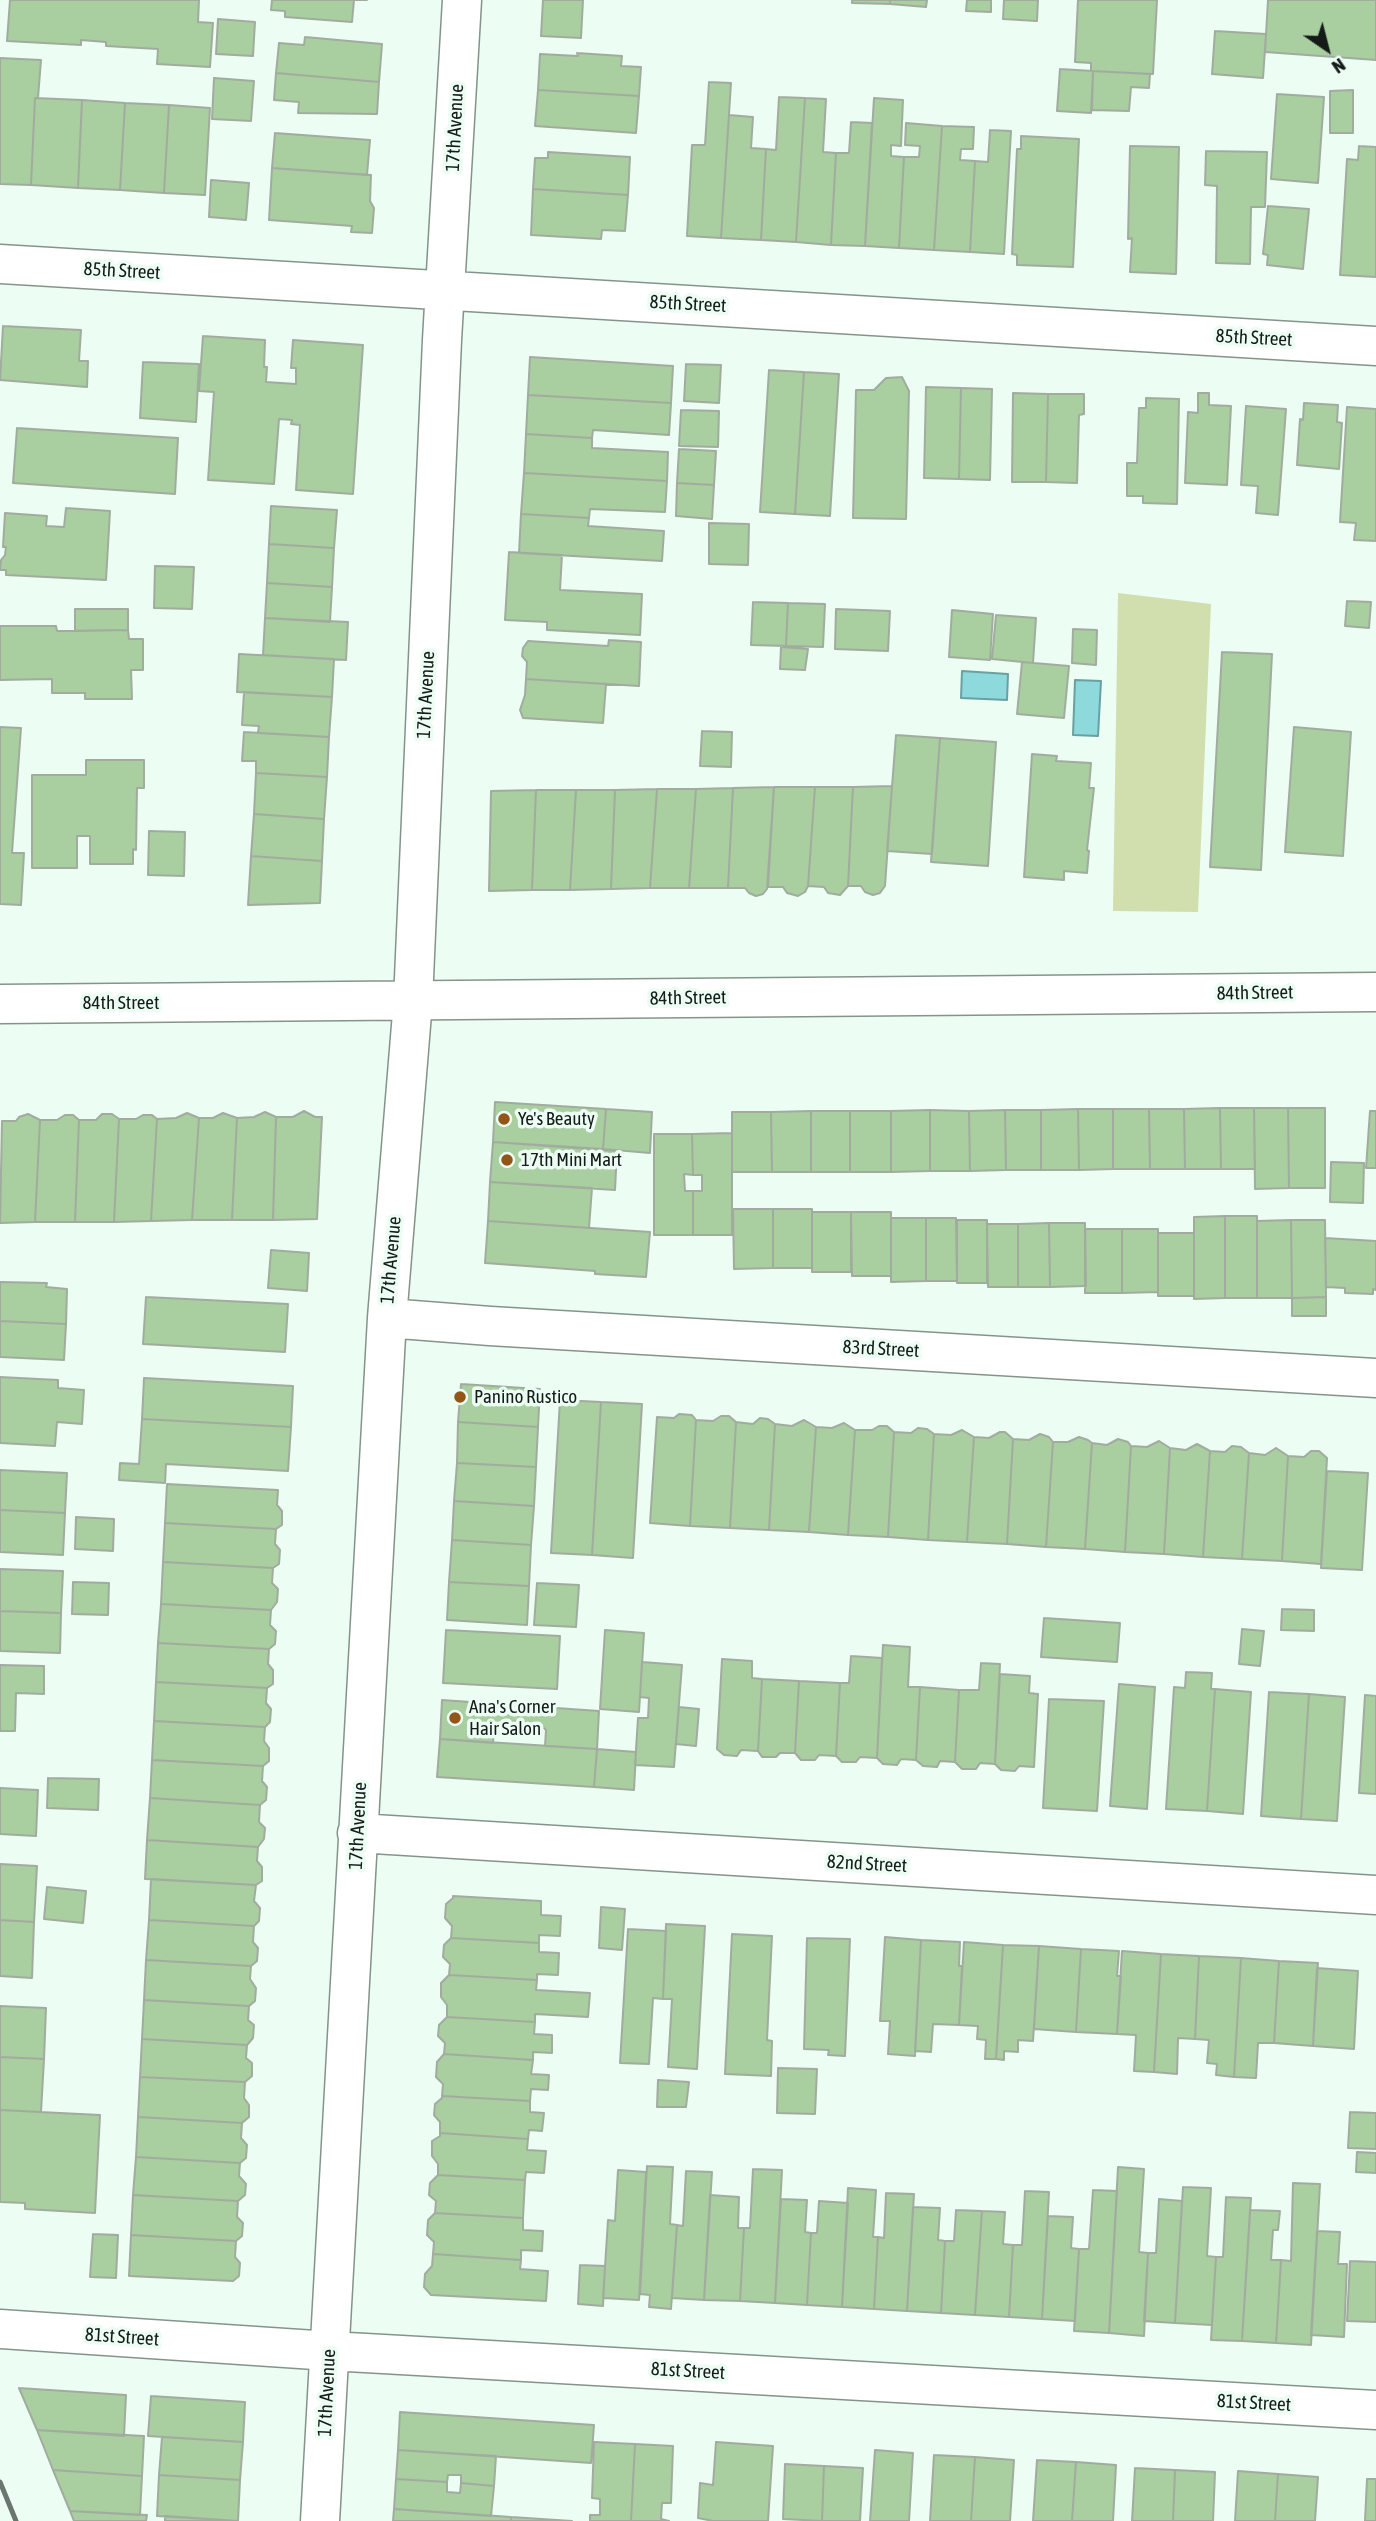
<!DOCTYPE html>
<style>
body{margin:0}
#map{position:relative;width:1376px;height:2521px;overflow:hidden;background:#ecfdf3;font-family:"Asap Condensed",sans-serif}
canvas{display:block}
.north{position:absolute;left:1292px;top:14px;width:70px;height:70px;-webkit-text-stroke:5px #ecfdf3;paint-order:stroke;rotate:145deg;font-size:19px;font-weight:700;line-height:28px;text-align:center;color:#151b17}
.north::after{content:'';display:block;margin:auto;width:24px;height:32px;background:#151b17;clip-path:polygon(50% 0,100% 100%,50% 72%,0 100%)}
</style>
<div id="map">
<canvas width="1376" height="2521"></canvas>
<div class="north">N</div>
</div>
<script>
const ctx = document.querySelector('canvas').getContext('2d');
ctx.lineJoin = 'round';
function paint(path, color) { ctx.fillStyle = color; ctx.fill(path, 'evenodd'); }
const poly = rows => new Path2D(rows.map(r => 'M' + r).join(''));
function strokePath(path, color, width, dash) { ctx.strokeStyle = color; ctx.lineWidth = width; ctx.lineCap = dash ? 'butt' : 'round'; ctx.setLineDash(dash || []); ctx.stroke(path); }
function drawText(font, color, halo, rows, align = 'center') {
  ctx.font = font + ' "Asap Condensed",sans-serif'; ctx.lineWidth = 7; ctx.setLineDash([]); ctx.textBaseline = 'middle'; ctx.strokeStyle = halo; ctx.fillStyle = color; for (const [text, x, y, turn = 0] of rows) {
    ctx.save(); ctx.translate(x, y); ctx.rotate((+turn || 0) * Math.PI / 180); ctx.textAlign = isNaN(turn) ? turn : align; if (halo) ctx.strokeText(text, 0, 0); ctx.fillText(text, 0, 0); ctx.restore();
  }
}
paint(poly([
 [1118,593,1211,604,1198,912,1113,911]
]), '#d1dead');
const water = poly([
 [962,671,1008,674,1007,700,961,698,962,671],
 [1075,680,1101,681,1098,736,1073,735,1075,680]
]);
paint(water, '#8dd9dc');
strokePath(water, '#69a0a1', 2);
const building = poly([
 [10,0,199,0,198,22,213,23,210,67,157,64,158,49,106,46,106,42,81,40,81,45,7,41,10,0],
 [272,0,367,0,354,0,352,22,285,17,285,11,271,10,272,0],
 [543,0,583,0,581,38,541,36,543,0],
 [852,0,890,0,890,4,852,3,852,0],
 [890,0,927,0,926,7,890,4,890,0],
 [967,0,991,0,991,12,966,11,967,0],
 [1004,0,1038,0,1037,21,1003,19,1004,0],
 [1078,0,1157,0,1153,74,1091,71,1091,63,1075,62,1078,0],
 [1268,0,1376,0,1376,60,1265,52,1268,0],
 [218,19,255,22,253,56,216,54,218,19],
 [1215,31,1266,34,1263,78,1212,74,1215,31],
 [305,37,382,44,379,82,276,73,279,43,304,45,305,37],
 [577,53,622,56,621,66,641,67,639,96,538,90,540,54,578,56,577,53],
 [0,58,41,60,38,98,35,98,31,185,0,184,0,58],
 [1060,69,1093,71,1091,113,1057,111,1060,69],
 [1093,71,1150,74,1149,88,1131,87,1129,111,1092,110,1093,71],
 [276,73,379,82,377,114,298,113,299,102,274,100,276,73],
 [214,78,254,81,251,121,212,119,214,78],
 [709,82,731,83,721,238,687,236,692,145,705,145,709,82],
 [538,90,639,96,636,133,535,126,538,90],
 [1353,90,1353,133,1330,133,1330,91,1353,90],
 [1277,94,1324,97,1318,183,1271,179,1277,94],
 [779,97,805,98,796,242,761,240,766,149,776,150,779,97],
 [35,98,82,100,78,188,31,185,35,98],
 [805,98,826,99,823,152,836,153,831,245,796,242,805,98],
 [874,98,903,100,901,146,891,145,891,156,904,157,899,248,865,246,874,98],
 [82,100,125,103,120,190,78,188,82,100],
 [125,103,169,105,164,193,120,190,125,103],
 [169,105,210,108,205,195,164,193,169,105],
 [729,115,753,117,751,148,766,149,761,240,721,238,729,115],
 [851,122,872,123,865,246,831,245,836,153,849,153,851,122],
 [906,123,942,126,934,250,899,248,904,157,919,157,920,146,905,145,906,123],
 [942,126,974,127,973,149,961,149,960,160,975,161,970,252,934,250,942,126],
 [990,130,1011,131,1004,254,970,252,975,161,988,162,990,130],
 [275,133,370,140,367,175,272,168,275,133],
 [1021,136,1079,139,1073,267,1017,265,1017,255,1012,254,1017,149,1021,149,1021,136],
 [1130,146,1179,147,1176,274,1130,272,1132,238,1128,239,1130,146],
 [1359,146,1376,147,1376,277,1340,275,1347,159,1358,160,1359,146],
 [1206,151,1267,152,1265,207,1251,207,1250,264,1216,263,1217,186,1205,185,1206,151],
 [548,152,630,157,628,195,533,189,535,158,548,158,548,152],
 [272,168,371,175,370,201,374,208,372,233,351,232,352,226,269,220,272,168],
 [211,180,249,183,246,220,209,217,211,180],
 [533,189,628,195,625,231,602,230,601,239,531,235,533,189],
 [1268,206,1309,209,1303,269,1267,265,1268,255,1263,254,1268,206],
 [3,326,81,330,79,361,88,361,87,387,0,380,3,326],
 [203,336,265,340,264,367,267,367,266,382,296,384,296,368,291,368,293,340,363,345,353,494,296,490,300,425,291,424,292,420,279,419,274,484,208,480,214,392,199,391,203,336],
 [530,357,673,366,671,403,528,395,530,357],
 [143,362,199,364,196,422,140,418,143,362],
 [686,364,721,365,719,403,684,401,686,364],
 [769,370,804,372,795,514,760,512,769,370],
 [804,372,839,374,830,516,795,514,804,372],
 [902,377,909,391,906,519,853,518,856,390,874,390,886,378,902,377],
 [926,387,961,388,959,479,924,478,926,387],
 [961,388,992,389,990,480,959,479,961,388],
 [1013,393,1048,394,1046,482,1012,482,1013,393],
 [1198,393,1209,393,1209,405,1231,406,1227,485,1185,483,1188,412,1198,413,1198,393],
 [1048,394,1084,394,1084,414,1079,415,1077,483,1046,482,1048,394],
 [528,395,671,403,669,435,593,430,592,438,526,434,528,395],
 [1146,398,1179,399,1177,504,1143,503,1143,496,1127,496,1127,463,1137,463,1139,408,1146,408,1146,398],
 [1304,403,1338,405,1337,422,1342,423,1339,469,1297,465,1300,419,1303,420,1304,403],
 [1246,406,1286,409,1278,515,1256,513,1258,486,1241,485,1246,406],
 [1347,407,1376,409,1376,541,1354,540,1356,523,1340,522,1347,407],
 [681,410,719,411,718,447,679,446,681,410],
 [17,428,178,438,175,494,13,483,17,428],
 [526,434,592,438,592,448,668,452,667,481,524,473,526,434],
 [679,449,716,451,714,485,677,483,679,449],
 [524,473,667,481,665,512,590,509,589,518,521,514,524,473],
 [677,483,714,485,712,519,676,516,677,483],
 [271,506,337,510,334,548,269,544,271,506],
 [66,508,110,511,106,580,6,575,6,570,0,570,1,560,5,555,6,547,3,547,5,513,47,516,46,526,64,527,66,508],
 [521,514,589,518,588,526,664,531,662,561,519,553,521,514],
 [709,523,749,524,748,565,709,564,709,523],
 [269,544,334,548,332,587,267,583,269,544],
 [509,552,562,555,560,590,642,594,640,635,547,630,547,622,505,620,509,552],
 [155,566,194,567,192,609,154,608,155,566],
 [267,583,332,587,330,622,265,618,267,583],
 [1347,601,1371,602,1369,628,1345,626,1347,601],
 [753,602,788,603,786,646,751,645,753,602],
 [788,603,825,604,823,647,786,646,788,603],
 [75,609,128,609,128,630,75,631,75,609],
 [836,609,890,611,888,651,835,649,836,609],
 [952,610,993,614,990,660,949,657,952,610],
 [996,615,1036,618,1033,663,992,659,996,615],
 [265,618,348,622,346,660,263,655,265,618],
 [0,626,56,626,57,631,128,630,129,639,143,639,143,670,131,670,132,699,85,699,85,693,52,693,52,679,0,680,0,626],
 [1073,629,1097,630,1096,665,1072,663,1073,629],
 [609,640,641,642,639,686,526,679,527,662,522,656,523,648,528,641,608,646,609,640],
 [781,647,808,649,805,670,780,669,781,647],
 [1222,652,1272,654,1261,870,1210,867,1222,652],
 [239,654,334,659,332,697,237,692,239,654],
 [1022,662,1069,666,1064,718,1017,714,1022,662],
 [526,679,606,684,603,723,523,718,520,710,525,695,526,679],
 [244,692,332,697,329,737,258,733,259,726,242,725,244,692],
 [0,727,21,728,12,853,24,853,21,905,0,904,0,727],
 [1294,727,1351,732,1343,856,1285,852,1294,727],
 [702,731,732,732,731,767,700,766,702,731],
 [244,732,329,737,327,777,256,773,256,761,242,761,244,732],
 [896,735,940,738,932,854,887,851,896,735],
 [940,738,996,742,988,866,931,862,940,738],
 [1032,754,1057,756,1056,761,1091,763,1089,788,1094,788,1087,850,1089,851,1087,873,1064,871,1064,880,1024,877,1032,754],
 [86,760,144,760,144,788,137,788,136,850,133,849,133,864,90,864,90,836,77,836,77,868,32,868,32,775,86,775,86,760],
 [256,773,327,777,324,819,254,814,256,773],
 [892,786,885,886,880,893,873,895,865,892,861,886,848,886,853,787,892,786],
 [774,787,815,787,808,886,805,892,798,896,787,893,783,887,768,887,774,787],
 [774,787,767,889,763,894,756,896,749,893,745,888,728,888,733,788,774,787],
 [815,787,853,787,848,886,840,895,828,893,824,887,808,886,815,787],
 [733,788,728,888,689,888,696,789,733,788],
 [657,789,696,789,689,888,650,888,657,789],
 [657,789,650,888,611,889,615,790,657,789],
 [536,790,576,790,570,890,532,890,536,790],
 [536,790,532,890,489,891,491,791,536,790],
 [576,790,615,790,611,889,570,890,576,790],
 [254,814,324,819,322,861,251,856,254,814],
 [149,831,185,832,184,876,148,875,149,831],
 [251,856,322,861,320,903,248,905,251,856],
 [495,1102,606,1109,603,1149,493,1142,495,1102],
 [1220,1108,1254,1108,1255,1169,1221,1169,1220,1108],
 [1220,1108,1221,1169,1185,1169,1184,1109,1220,1108],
 [1254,1108,1288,1108,1289,1188,1255,1189,1254,1108],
 [1288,1108,1325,1108,1325,1188,1289,1188,1288,1108],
 [606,1109,652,1112,650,1153,603,1149,606,1109],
 [1078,1109,1113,1109,1113,1169,1079,1170,1078,1109],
 [1078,1109,1079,1170,1041,1170,1041,1110,1078,1109],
 [1113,1109,1149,1109,1150,1169,1113,1169,1113,1109],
 [1149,1109,1184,1109,1185,1169,1150,1169,1149,1109],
 [930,1110,969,1111,970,1171,930,1171,930,1110],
 [930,1110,930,1171,891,1172,891,1111,930,1110],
 [1005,1110,1041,1110,1041,1170,1006,1170,1005,1110],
 [1005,1110,1006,1170,970,1171,969,1111,1005,1110],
 [304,1111,315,1117,322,1117,317,1219,273,1220,276,1117,293,1117,304,1111],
 [811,1111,850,1111,850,1172,811,1172,811,1111],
 [811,1111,811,1172,772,1172,771,1112,811,1111],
 [850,1111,891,1111,891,1172,850,1172,850,1111],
 [1370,1111,1376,1111,1376,1168,1366,1168,1370,1111],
 [265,1112,276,1117,273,1220,232,1220,237,1118,254,1117,265,1112],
 [732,1112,771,1112,772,1172,732,1172,732,1112],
 [187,1113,199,1118,192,1220,151,1221,157,1119,176,1118,187,1113],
 [223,1113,237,1118,232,1220,192,1220,199,1118,213,1118,223,1113],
 [28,1114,40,1120,35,1222,0,1223,2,1121,16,1121,19,1117,28,1114],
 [102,1114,112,1114,119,1119,114,1222,75,1222,79,1120,96,1120,102,1114],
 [65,1115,73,1115,79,1120,75,1222,35,1222,40,1120,57,1120,65,1115],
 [143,1115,152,1115,157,1119,151,1221,114,1222,119,1119,136,1119,143,1115],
 [732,1133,732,1235,693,1235,693,1191,702,1191,702,1175,693,1175,692,1134,732,1133],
 [654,1134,692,1134,693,1175,684,1174,685,1191,693,1191,693,1235,654,1235,654,1134],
 [493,1142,617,1151,615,1190,490,1182,493,1142],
 [1331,1162,1364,1163,1363,1203,1330,1202,1331,1162],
 [490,1182,592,1188,589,1228,488,1221,490,1182],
 [733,1209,773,1209,773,1268,734,1269,733,1209],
 [773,1209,812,1209,812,1268,773,1268,773,1209],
 [812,1212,851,1212,851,1272,812,1272,812,1212],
 [851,1212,891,1212,891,1276,852,1276,851,1212],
 [1225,1216,1257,1216,1257,1298,1225,1298,1225,1216],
 [1225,1216,1225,1298,1194,1299,1194,1217,1225,1216],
 [891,1218,926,1218,926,1281,891,1282,891,1218],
 [926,1218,956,1218,957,1281,926,1281,926,1218],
 [957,1220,987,1220,987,1283,957,1283,957,1220],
 [1291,1220,1325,1220,1326,1297,1292,1298,1291,1220],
 [1291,1220,1292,1298,1257,1298,1257,1221,1291,1220],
 [488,1221,650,1232,646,1277,595,1274,595,1271,485,1263,488,1221],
 [1049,1223,1085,1223,1086,1286,1050,1287,1049,1223],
 [1049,1223,1050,1287,1018,1287,1018,1224,1049,1223],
 [987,1224,1018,1224,1018,1287,988,1287,987,1224],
 [1085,1229,1122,1229,1122,1293,1085,1293,1085,1229],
 [1122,1229,1158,1229,1158,1292,1122,1293,1122,1229],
 [1158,1233,1194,1233,1194,1296,1158,1296,1158,1233],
 [1325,1238,1376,1241,1376,1290,1373,1289,1373,1294,1345,1293,1345,1288,1326,1287,1325,1238],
 [271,1250,309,1253,307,1291,268,1288,271,1250],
 [0,1282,47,1283,46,1287,67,1289,66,1324,0,1321,0,1282],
 [146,1297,288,1304,285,1352,143,1344,146,1297],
 [1326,1297,1326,1316,1292,1316,1292,1298,1326,1297],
 [0,1321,66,1324,64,1360,0,1357,0,1321],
 [0,1377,58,1380,58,1388,84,1390,82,1424,57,1422,55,1446,0,1443,0,1377],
 [144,1378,293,1386,291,1427,142,1419,144,1378],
 [461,1384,540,1389,538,1427,458,1422,461,1384],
 [560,1400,601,1402,592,1555,551,1553,560,1400],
 [601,1402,642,1404,633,1558,592,1555,601,1402],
 [679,1414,692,1415,696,1420,690,1526,650,1523,657,1417,674,1418,679,1414],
 [721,1416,729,1416,736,1422,730,1528,690,1526,696,1420,713,1421,721,1416],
 [760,1418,768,1419,775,1424,769,1530,730,1528,736,1422,753,1424,760,1418],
 [142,1419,291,1427,288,1471,166,1464,165,1483,119,1480,120,1463,139,1464,142,1419],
 [804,1420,816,1427,809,1532,769,1530,775,1424,792,1426,804,1420],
 [458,1422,538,1427,536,1467,457,1463,458,1422],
 [844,1423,855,1430,848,1535,809,1532,816,1427,832,1428,844,1423],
 [879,1426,887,1426,894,1432,888,1537,848,1535,855,1430,872,1430,879,1426],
 [918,1428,927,1429,934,1434,928,1540,888,1537,894,1432,911,1433,918,1428],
 [962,1430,974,1437,967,1542,928,1540,934,1434,951,1435,962,1430],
 [1000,1432,1005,1432,1013,1439,1007,1544,967,1542,974,1437,989,1438,1000,1432],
 [1040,1434,1049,1437,1053,1442,1046,1547,1007,1544,1013,1439,1029,1440,1040,1434],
 [1079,1437,1088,1440,1092,1443,1085,1549,1046,1547,1053,1442,1068,1442,1079,1437],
 [1118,1439,1128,1442,1131,1446,1125,1552,1085,1549,1092,1443,1107,1445,1118,1439],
 [1159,1441,1170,1448,1164,1554,1125,1552,1131,1446,1147,1447,1159,1441],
 [1197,1444,1210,1451,1203,1557,1164,1554,1170,1448,1186,1450,1197,1444],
 [1232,1446,1241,1447,1249,1453,1242,1559,1203,1557,1210,1451,1225,1452,1232,1446],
 [1276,1448,1288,1456,1282,1561,1242,1559,1249,1453,1265,1455,1276,1448],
 [1311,1451,1319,1451,1327,1458,1321,1564,1282,1561,1288,1456,1304,1457,1311,1451],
 [457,1463,536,1467,534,1506,454,1501,457,1463],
 [0,1470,67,1473,65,1513,0,1510,0,1470],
 [1327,1471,1368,1473,1362,1570,1321,1568,1327,1471],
 [167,1484,278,1490,277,1505,282,1511,282,1525,276,1529,165,1523,167,1484],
 [454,1501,534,1506,531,1545,452,1540,454,1501],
 [0,1510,65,1513,63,1555,0,1552,0,1510],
 [76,1517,114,1519,113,1551,75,1549,76,1517],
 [165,1523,276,1529,275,1544,280,1550,279,1564,273,1568,163,1562,165,1523],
 [452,1540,531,1545,529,1586,449,1582,452,1540],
 [163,1562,273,1568,272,1583,278,1589,277,1602,271,1610,161,1604,163,1562],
 [0,1569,63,1571,61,1613,0,1611,0,1569],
 [73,1582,109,1583,108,1615,72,1614,73,1582],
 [449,1582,529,1586,527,1625,447,1620,449,1582],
 [537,1583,579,1585,576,1627,534,1625,537,1583],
 [161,1604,271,1610,270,1625,276,1631,275,1644,269,1649,158,1643,161,1604],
 [1282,1609,1314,1610,1314,1631,1281,1630,1282,1609],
 [0,1611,61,1613,60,1653,0,1651,0,1611],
 [1044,1618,1120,1623,1117,1662,1041,1657,1044,1618],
 [1242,1629,1264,1631,1260,1666,1239,1664,1242,1629],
 [446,1630,560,1636,557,1689,443,1683,446,1630],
 [605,1630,644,1633,639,1712,600,1709,605,1630],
 [158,1643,269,1649,268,1664,273,1670,273,1684,267,1688,156,1682,158,1643],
 [883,1645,910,1647,908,1687,920,1687,916,1760,901,1759,897,1765,883,1764,877,1758,883,1645],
 [851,1656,882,1658,877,1758,860,1757,856,1762,842,1762,836,1756,840,1683,849,1683,851,1656],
 [722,1659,752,1661,752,1678,762,1679,758,1751,741,1750,737,1756,724,1755,717,1749,722,1659],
 [642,1662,682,1665,674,1767,635,1765,638,1718,648,1718,649,1698,640,1697,642,1662],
 [981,1663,1000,1664,995,1764,980,1763,976,1769,962,1769,955,1762,959,1690,979,1690,981,1663],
 [0,1665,44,1666,44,1694,16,1693,15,1731,0,1731,0,1665],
 [1186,1672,1212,1673,1211,1689,1215,1689,1207,1811,1166,1809,1174,1687,1185,1688,1186,1672],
 [1000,1674,1030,1676,1029,1693,1038,1694,1034,1767,1019,1766,1015,1771,1001,1770,995,1764,1000,1674],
 [762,1679,799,1681,795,1753,780,1753,776,1757,762,1757,758,1751,762,1679],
 [799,1681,840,1683,836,1756,819,1755,815,1760,801,1760,795,1753,799,1681],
 [156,1682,267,1688,266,1703,271,1709,270,1722,265,1727,154,1721,156,1682],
 [1119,1684,1155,1687,1147,1809,1110,1806,1119,1684],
 [920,1687,959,1690,955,1762,940,1761,937,1767,923,1766,916,1760,920,1687],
 [1215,1689,1251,1692,1243,1814,1207,1811,1215,1689],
 [1269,1692,1309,1694,1301,1819,1261,1816,1269,1692],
 [1309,1694,1345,1697,1337,1821,1301,1819,1309,1694],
 [1365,1695,1376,1696,1376,1794,1359,1793,1365,1695],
 [1049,1699,1104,1701,1097,1811,1043,1808,1049,1699],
 [442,1700,599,1711,597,1749,545,1746,546,1730,538,1723,503,1721,494,1729,493,1743,440,1739,442,1700],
 [679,1707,699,1709,696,1746,676,1744,679,1707],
 [154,1721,265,1727,264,1741,269,1748,269,1761,263,1766,152,1760,154,1721],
 [440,1739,597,1749,594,1787,437,1777,440,1739],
 [597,1749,636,1752,634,1790,594,1787,597,1749],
 [152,1760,263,1766,262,1781,267,1787,266,1800,260,1805,150,1798,152,1760],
 [48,1778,99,1779,98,1810,47,1808,48,1778],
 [0,1788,38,1790,36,1836,0,1834,0,1788],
 [150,1798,260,1805,259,1822,265,1828,264,1839,258,1847,147,1840,150,1798],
 [147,1840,258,1847,257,1861,262,1867,262,1881,256,1885,145,1879,147,1840],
 [0,1864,37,1866,34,1922,0,1920,0,1864],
 [151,1879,256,1885,254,1901,260,1908,259,1921,254,1926,149,1920,151,1879],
 [47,1887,86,1891,83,1923,44,1919,47,1887],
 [453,1896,541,1901,541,1915,561,1916,560,1936,539,1935,539,1943,451,1938,452,1926,445,1918,446,1904,453,1898,453,1896],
 [601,1907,625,1909,622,1950,599,1948,601,1907],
 [0,1920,34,1922,32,1978,0,1976,0,1920],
 [149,1920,254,1926,253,1942,258,1948,257,1961,251,1966,146,1960,149,1920],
 [666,1924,705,1926,697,2069,668,2067,672,1999,663,1999,666,1924],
 [628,1929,666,1931,663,1999,653,1998,649,2064,620,2063,628,1929],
 [732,1934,772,1936,767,2040,772,2041,771,2076,725,2074,732,1934],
 [885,1937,921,1940,915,2056,888,2054,890,2021,880,2021,885,1937],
 [451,1938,539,1943,539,1952,559,1953,558,1975,537,1974,537,1980,449,1975,450,1964,443,1957,444,1945,451,1938],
 [807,1938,850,1939,845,2056,828,2055,829,2050,804,2049,807,1938],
 [921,1940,960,1942,959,1966,962,1966,959,2025,933,2024,931,2052,915,2051,921,1940],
 [964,1942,1003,1945,996,2059,985,2059,986,2040,977,2039,978,2026,959,2025,964,1942],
 [1003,1945,1039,1946,1033,2041,1018,2040,1018,2052,1004,2051,1004,2060,996,2059,1003,1945],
 [1039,1946,1081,1949,1076,2032,1034,2029,1039,1946],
 [1081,1949,1119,1951,1117,1976,1121,1976,1117,2034,1076,2032,1081,1949],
 [1122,1951,1161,1954,1154,2072,1134,2071,1136,2035,1117,2034,1122,1951],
 [1161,1954,1199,1956,1195,2039,1178,2038,1177,2074,1154,2072,1161,1954],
 [1199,1956,1241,1958,1234,2077,1216,2075,1217,2064,1207,2063,1209,2040,1195,2039,1199,1956],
 [1241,1958,1279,1961,1274,2043,1258,2043,1256,2078,1234,2077,1241,1958],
 [146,1960,251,1966,250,1979,256,1988,255,2001,249,2006,144,2000,146,1960],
 [1279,1961,1318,1963,1313,2046,1274,2043,1279,1961],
 [1317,1968,1358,1971,1354,2049,1313,2046,1317,1968],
 [449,1975,537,1980,536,1990,590,1993,588,2017,535,2014,535,2022,447,2017,447,2005,441,1997,441,1983,449,1975],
 [144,2000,249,2006,248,2020,254,2025,253,2038,247,2045,142,2039,144,2000],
 [0,2006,46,2008,44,2059,0,2057,0,2006],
 [447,2017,535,2022,534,2034,552,2035,552,2053,533,2052,533,2060,444,2054,445,2043,438,2036,439,2025,447,2017],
 [142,2039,247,2045,246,2058,252,2063,252,2076,245,2082,140,2077,142,2039],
 [444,2054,533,2060,531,2074,549,2075,548,2090,531,2089,530,2101,442,2096,443,2084,436,2077,437,2062,444,2054],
 [0,2057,44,2059,41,2112,0,2110,0,2057],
 [778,2068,817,2069,815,2114,777,2113,778,2068],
 [140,2077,245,2082,244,2098,249,2105,249,2117,242,2123,138,2117,140,2077],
 [658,2080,689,2082,686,2107,657,2107,658,2080],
 [442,2096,530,2101,530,2112,544,2113,542,2131,529,2130,528,2139,440,2133,440,2122,434,2115,435,2104,442,2098,442,2096],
 [0,2110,100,2115,95,2213,25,2209,25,2203,0,2202,0,2110],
 [1350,2112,1376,2113,1376,2149,1348,2148,1350,2112],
 [138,2117,242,2123,241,2138,247,2145,246,2158,240,2163,136,2157,138,2117],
 [440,2133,528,2139,527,2150,546,2151,544,2173,526,2172,525,2180,438,2175,438,2164,432,2156,432,2141,440,2136,440,2133],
 [1357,2152,1376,2153,1376,2173,1356,2172,1357,2152],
 [136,2157,240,2163,239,2176,246,2184,245,2195,238,2201,133,2195,136,2157],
 [647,2166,673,2167,670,2224,677,2225,671,2309,649,2307,650,2295,640,2294,647,2166],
 [1118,2167,1144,2169,1139,2252,1148,2253,1144,2336,1109,2333,1118,2167],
 [753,2169,782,2170,775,2303,740,2301,744,2228,750,2228,753,2169],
 [618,2170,646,2172,639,2300,603,2298,608,2220,615,2221,618,2170],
 [686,2171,712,2172,704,2300,672,2298,677,2225,683,2226,686,2171],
 [438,2175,525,2180,523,2218,435,2213,436,2201,429,2195,430,2183,438,2175],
 [1293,2183,1320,2184,1311,2345,1276,2343,1281,2260,1291,2261,1293,2183],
 [1183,2187,1211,2188,1207,2256,1216,2257,1212,2325,1175,2323,1183,2187],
 [848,2188,876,2190,873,2237,878,2237,874,2309,842,2307,848,2188],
 [1093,2190,1117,2191,1109,2333,1074,2331,1079,2249,1089,2249,1093,2190],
 [1025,2191,1049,2192,1042,2319,1009,2317,1013,2245,1022,2245,1025,2191],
 [886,2193,914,2194,907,2311,874,2309,878,2237,884,2238,886,2193],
 [133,2195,238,2201,237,2217,243,2223,242,2236,236,2241,131,2235,133,2195],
 [710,2195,739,2197,738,2228,744,2228,740,2301,704,2300,710,2195],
 [1226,2197,1251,2198,1242,2341,1211,2340,1216,2257,1223,2257,1226,2197],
 [781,2199,807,2200,805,2232,811,2233,807,2305,775,2303,781,2199],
 [1159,2199,1182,2201,1175,2323,1144,2321,1148,2253,1156,2253,1159,2199],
 [819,2201,848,2203,842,2307,807,2305,811,2233,817,2233,819,2201],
 [913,2207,940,2208,938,2240,945,2241,941,2313,907,2311,913,2207],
 [956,2210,982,2211,975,2315,941,2313,945,2241,954,2241,956,2210],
 [1250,2210,1280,2211,1278,2230,1273,2230,1271,2260,1281,2260,1276,2343,1242,2341,1250,2210],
 [982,2211,1005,2212,1003,2244,1013,2245,1009,2317,975,2315,982,2211],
 [435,2213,523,2218,523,2230,543,2231,542,2251,521,2250,521,2260,433,2254,434,2242,427,2235,428,2220,435,2213],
 [1048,2216,1073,2217,1071,2248,1079,2249,1075,2321,1042,2319,1048,2216],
 [1317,2231,1340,2232,1338,2264,1347,2264,1344,2337,1311,2335,1317,2231],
 [93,2234,118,2235,116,2278,90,2277,93,2234],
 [131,2235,236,2241,235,2257,240,2263,239,2276,233,2281,129,2276,131,2235],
 [433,2254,521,2260,520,2269,548,2271,546,2301,431,2295,424,2287,425,2274,432,2266,433,2254],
 [1350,2261,1376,2262,1376,2322,1347,2321,1350,2261],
 [580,2265,605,2266,603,2306,578,2304,580,2265],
 [19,2388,126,2395,124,2436,37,2430,19,2388],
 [151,2396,245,2402,243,2442,148,2436,151,2396],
 [400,2412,594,2425,591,2463,398,2450,400,2412],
 [37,2430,144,2436,142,2476,53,2470,37,2430],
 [162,2437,243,2442,240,2480,159,2475,162,2437],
 [594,2442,635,2444,631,2521,590,2521,590,2515,600,2515,600,2499,592,2498,594,2442],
 [716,2442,773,2446,768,2521,713,2521,698,2518,700,2483,713,2485,716,2442],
 [635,2444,673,2446,671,2503,662,2503,661,2519,669,2521,631,2521,635,2444],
 [398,2450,496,2456,494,2486,461,2483,461,2475,448,2475,447,2482,396,2479,398,2450],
 [875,2450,913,2453,909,2521,870,2521,875,2450],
 [934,2455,975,2457,971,2521,930,2521,934,2455],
 [975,2457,1014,2460,1010,2521,971,2521,975,2457],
 [1037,2460,1076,2462,1072,2521,1033,2521,1037,2460],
 [1076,2462,1116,2465,1113,2521,1072,2521,1076,2462],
 [785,2464,824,2466,822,2521,783,2519,785,2464],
 [824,2466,863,2468,860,2521,822,2521,824,2466],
 [1135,2468,1175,2470,1173,2521,1132,2521,1135,2468],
 [53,2470,142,2476,140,2515,70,2511,53,2470],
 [1175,2470,1215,2472,1213,2521,1173,2521,1175,2470],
 [1238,2471,1278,2474,1275,2521,1235,2521,1238,2471],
 [1278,2474,1318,2477,1315,2521,1275,2521,1278,2474],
 [159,2475,240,2480,238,2521,157,2516,159,2475],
 [396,2479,447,2482,447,2492,460,2493,461,2483,494,2486,491,2516,394,2509,396,2479],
 [1367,2479,1376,2479,1376,2521,1365,2521,1367,2479],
 [394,2509,511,2517,511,2521,393,2521,394,2509],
 [70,2511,147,2515,146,2521,74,2521,70,2511],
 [165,2516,238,2521,165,2521,165,2516],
 [511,2517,572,2521,511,2521,511,2517]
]);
paint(building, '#a9cea0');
strokePath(building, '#a1ac9f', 2);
const minor = poly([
 [0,264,1376,346],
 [0,1004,1376,992],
 [387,1318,490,1326,1376,1378],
 [357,1833,1376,1895],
 [0,2329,330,2351,1376,2410],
 [320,2521,387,1318,413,1001,442,340,462,0]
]);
strokePath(minor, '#85948b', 41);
strokePath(minor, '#fff', 38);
strokePath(poly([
 [0,2482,16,2521]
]), '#6b756f', 5);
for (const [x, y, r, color] of [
 [504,1119,7,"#935618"],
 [507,1160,7,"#935618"],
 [460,1397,7,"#935618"],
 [455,1718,7,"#935618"]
]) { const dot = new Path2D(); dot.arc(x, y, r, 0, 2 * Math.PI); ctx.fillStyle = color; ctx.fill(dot); strokePath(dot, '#ecfdf3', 2.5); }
drawText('19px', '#151b17', '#ecfdf3', [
 ["17th Avenue",455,128,-87],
 ["85th Street",122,271,3],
 ["85th Street",688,304,3],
 ["85th Street",1254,338,3],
 ["17th Avenue",426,695,-87],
 ["84th Street",1255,993,-1],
 ["84th Street",688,998,-1],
 ["84th Street",121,1003],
 ["17th Avenue",391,1260,-85],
 ["83rd Street",881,1349,3],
 ["17th Avenue",358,1826,-87],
 ["82nd Street",867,1864,3],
 ["81st Street",122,2337,4],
 ["81st Street",688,2371,3],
 ["17th Avenue",327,2393,-87],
 ["81st Street",1254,2403,3]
]);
drawText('19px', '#151b17', '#ecfdf3', [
 ["Ye's Beauty",518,1119],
 ["17th Mini Mart",521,1160],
 ["Panino Rustico",474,1397],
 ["Ana's Corner",469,1707],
 ["Hair Salon",469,1729]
], 'left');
</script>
